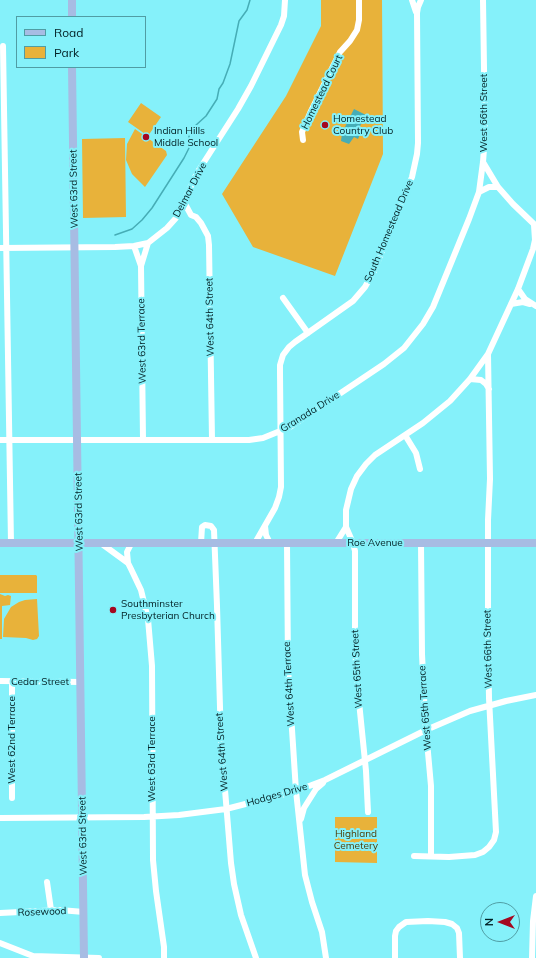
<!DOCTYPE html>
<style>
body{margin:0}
#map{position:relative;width:536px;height:958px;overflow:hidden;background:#85f1fa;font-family:Mulish,sans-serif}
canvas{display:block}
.legend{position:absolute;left:16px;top:16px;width:130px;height:52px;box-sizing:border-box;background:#85f1fa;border:1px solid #509da4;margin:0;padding:5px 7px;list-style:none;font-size:12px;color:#001e22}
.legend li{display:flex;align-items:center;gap:8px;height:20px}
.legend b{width:20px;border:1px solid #509da4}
.north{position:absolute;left:480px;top:902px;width:40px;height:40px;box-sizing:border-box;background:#85f1fa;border:1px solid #509da4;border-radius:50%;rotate:270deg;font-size:11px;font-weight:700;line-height:16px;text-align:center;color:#001e22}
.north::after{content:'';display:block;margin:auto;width:14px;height:18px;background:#a40820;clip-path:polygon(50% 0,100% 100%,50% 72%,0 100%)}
</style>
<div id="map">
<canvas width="536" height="958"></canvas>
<ul class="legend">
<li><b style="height:5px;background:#a7bce3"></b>Road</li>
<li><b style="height:11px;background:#e8b23a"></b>Park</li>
</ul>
<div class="north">N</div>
</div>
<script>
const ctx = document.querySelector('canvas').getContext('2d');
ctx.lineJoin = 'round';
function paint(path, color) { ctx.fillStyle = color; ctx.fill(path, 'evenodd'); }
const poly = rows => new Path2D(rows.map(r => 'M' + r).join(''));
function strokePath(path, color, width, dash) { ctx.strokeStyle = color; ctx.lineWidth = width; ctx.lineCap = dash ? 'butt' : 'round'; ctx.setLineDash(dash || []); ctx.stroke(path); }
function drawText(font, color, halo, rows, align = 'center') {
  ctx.font = font + ' Mulish,sans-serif'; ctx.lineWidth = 4; ctx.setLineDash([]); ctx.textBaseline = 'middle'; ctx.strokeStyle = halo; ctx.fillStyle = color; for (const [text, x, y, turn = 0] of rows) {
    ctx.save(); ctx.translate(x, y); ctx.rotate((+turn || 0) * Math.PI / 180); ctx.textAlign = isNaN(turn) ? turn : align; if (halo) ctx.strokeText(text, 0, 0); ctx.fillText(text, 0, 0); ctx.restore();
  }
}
paint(poly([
 [321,0,382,0,383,154,335,276,253,247,222,194,286,96,321,26],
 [141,103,161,117,148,136,128,122],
 [135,129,166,151,167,155,145,187,132,174,126,160,127,144],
 [125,138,126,217,83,218,82,139],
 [0,575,36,575,37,576,37,593,0,593],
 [0,594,5,596,8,595,11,596,10,605,2,606,2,639,0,639],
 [37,599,39,636,37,639,33,640,26,638,3,637,4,619,11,607,19,602,25,600],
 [335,817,377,817,377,863,335,862]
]), '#e8b23a');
paint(poly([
 [354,109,366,115,359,128,362,130,358,139,354,137,349,144,341,141,342,133]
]), '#46adb6');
strokePath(poly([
 [195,126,206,116,217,99,219,89,223,83,230,64,239,21,247,10,250,0],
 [115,235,132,229,142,220,152,208,184,158,189,148,189,136]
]), '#46adb6', 1.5);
strokePath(poly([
 [412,0,416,12],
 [3,46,11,543],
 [303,140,302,132,311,111,340,52,350,41,357,30,359,20,359,0],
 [483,162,498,187,513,204,536,226],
 [479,192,489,187,498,187],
 [184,202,191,215,196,217,201,223,208,236,209,245,212,440],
 [134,246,141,266],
 [0,248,115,247,134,246,148,243,167,228,176,218,197,173,238,109,251,86,281,25,284,16,285,0],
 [518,289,525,299,536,306],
 [283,298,308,333],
 [511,304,523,302,530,304],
 [470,379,481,380,486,384,489,389],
 [405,435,416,453,420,469],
 [0,440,249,440,263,438,290,427,384,364,404,348,423,324,433,307,469,219,479,192,483,162,485,136,483,0],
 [143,440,141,266,148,243],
 [265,526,266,535,270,543],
 [346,527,353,543,355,551,355,644,357,682,366,771,368,812],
 [201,543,202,527,205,525,211,526,214,530,217,606,221,741,231,863,234,884,241,915,256,958],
 [255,543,275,508,279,497,281,487,280,372,280,365,283,355,289,347,295,342,353,301,365,287,374,271,412,177,417,154,418,143,417,13,418,7,421,0],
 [287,543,288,668,296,791,305,875,312,902,322,932,326,958],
 [336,543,346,527,346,510,351,489,357,476,366,464,375,455,423,423,450,401,470,379,488,354],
 [421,543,422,654,425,719,431,786,431,856],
 [102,544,128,563,131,569,141,590,148,619,152,666,153,860,156,891,164,947,164,958],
 [128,563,127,552,131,544],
 [0,681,81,682],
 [12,798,12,681],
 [0,818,144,817,179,815,226,809,296,791,325,780,426,730,470,711,506,701,536,695],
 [301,819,304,808,316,789,323,783],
 [414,856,449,857,475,855,483,852,489,847,494,840,496,832,489,698,488,638,488,520,490,479,488,354,518,289,533,249,535,240,534,225],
 [47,882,51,910],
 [0,913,60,910,84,912],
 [0,943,33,956,99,958],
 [395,958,395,936,396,931,399,927,406,922,428,921,445,922,452,924,457,928,459,933,460,958],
 [532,958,533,921,536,896]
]), '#fff', 6);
strokePath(poly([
 [72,0,72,17],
 [72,67,84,958],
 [0,543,536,543]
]), '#a7bce3', 8);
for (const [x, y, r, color] of [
 [325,125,4,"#a40820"],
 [146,137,4,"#a40820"],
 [113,610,4,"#a40820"]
]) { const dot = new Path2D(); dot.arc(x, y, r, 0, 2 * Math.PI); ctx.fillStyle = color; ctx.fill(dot); strokePath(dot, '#85f1fa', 1.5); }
drawText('10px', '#001e22', '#85f1fa', [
 ["Homestead Court",322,92,-64],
 ["West 66th Street",484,113,-90],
 ["West 63rd Street",74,189,-91],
 ["Delmar Drive",190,190,-62],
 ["South Homestead Drive",389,231,-67],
 ["West 64th Street",210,317,-91],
 ["West 63rd Terrace",142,341,-91],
 ["Granada Drive",310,412,-32],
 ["West 63rd Street",79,512,-91],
 ["Roe Avenue",375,543],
 ["West 66th Street",488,649,-91],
 ["West 65th Street",357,669,-93],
 ["Cedar Street",40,682],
 ["West 64th Terrace",289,684,-93],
 ["West 65th Terrace",425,708,-94],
 ["West 62nd Terrace",12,740,-90],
 ["West 64th Street",222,752,-94],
 ["West 63rd Terrace",152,759,-90],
 ["Hodges Drive",277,795,-16],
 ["West 63rd Street",83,836,-91],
 ["Rosewood",42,912,-2]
]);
drawText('10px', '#001e22', '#85f1fa', [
 ["Homestead",333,119],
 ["Country Club",333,131],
 ["Indian Hills",154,131],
 ["Middle School",154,143],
 ["Southminster",121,604],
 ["Presbyterian Church",121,616]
], 'left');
drawText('10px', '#503900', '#85f1fa', [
 ["Highland",356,834],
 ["Cemetery",356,846]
]);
</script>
